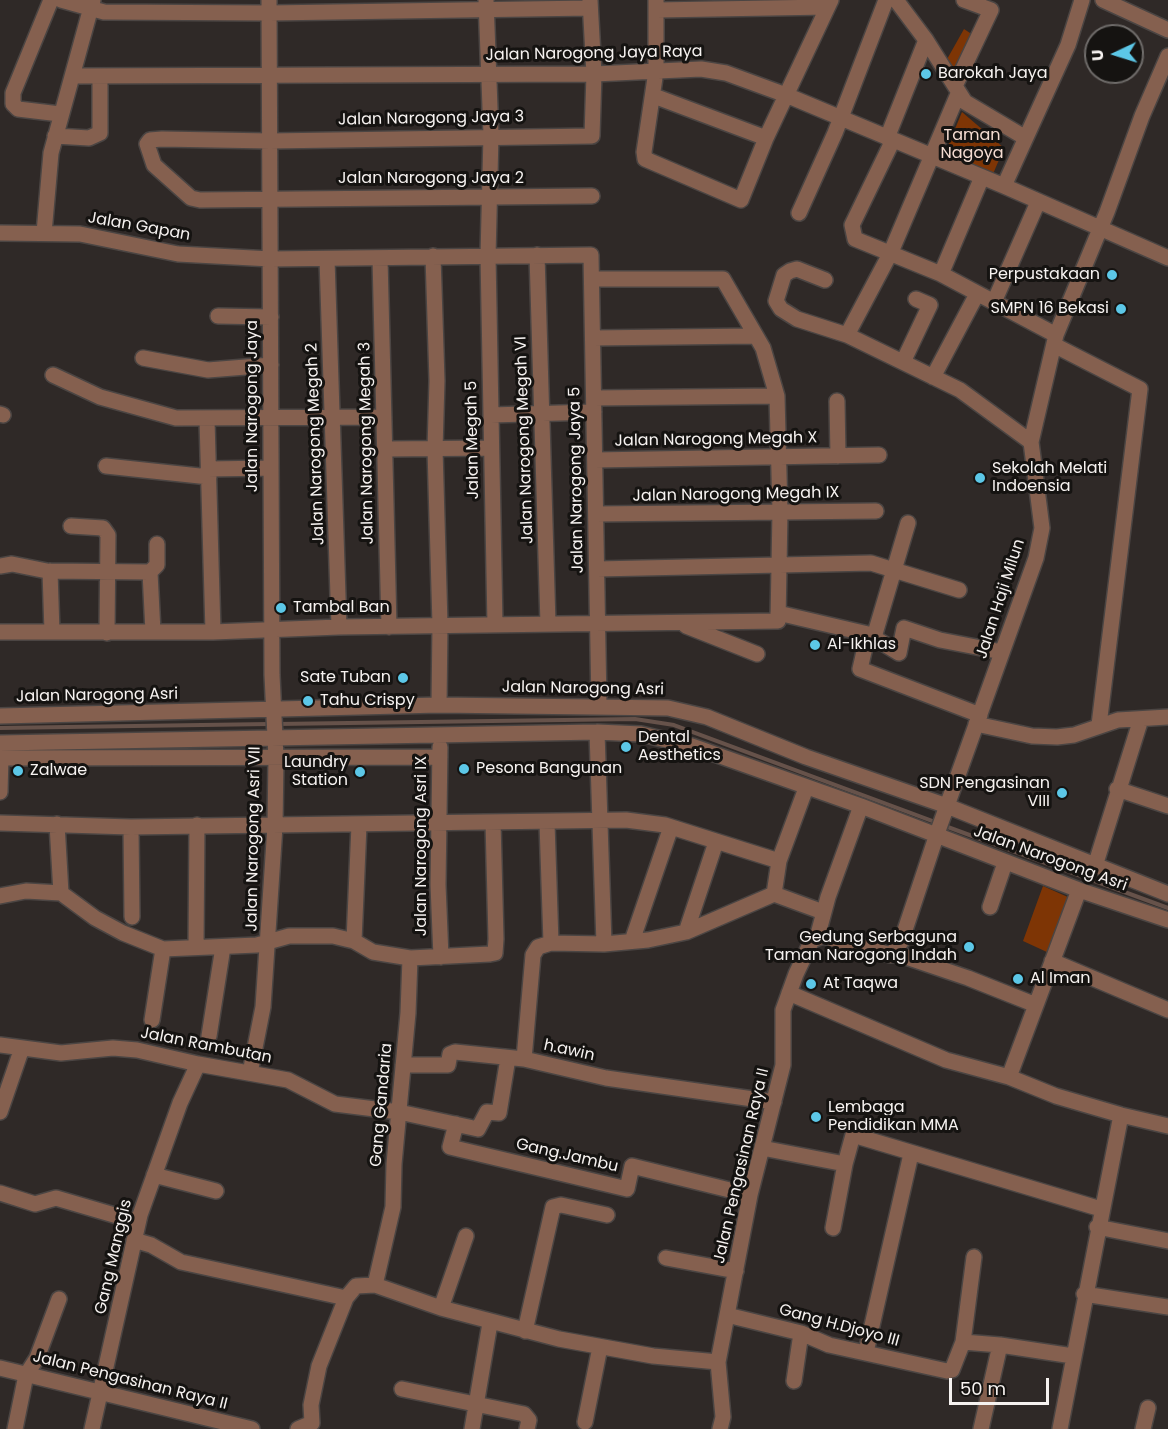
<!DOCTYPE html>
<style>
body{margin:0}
#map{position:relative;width:1168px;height:1429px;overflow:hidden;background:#2f2927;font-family:Poppins,sans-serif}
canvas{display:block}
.north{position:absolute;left:1084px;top:24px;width:60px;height:60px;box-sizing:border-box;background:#151311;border:2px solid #6f6c6a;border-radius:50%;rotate:266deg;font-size:16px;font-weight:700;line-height:24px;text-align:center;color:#f6f2f0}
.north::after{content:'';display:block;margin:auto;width:21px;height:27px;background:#5cc7e7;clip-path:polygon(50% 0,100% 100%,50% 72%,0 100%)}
.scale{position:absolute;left:949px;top:1378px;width:100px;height:27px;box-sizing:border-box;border:3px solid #f6f2f0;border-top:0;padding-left:8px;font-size:18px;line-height:21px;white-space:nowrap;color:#f6f2f0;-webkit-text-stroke:4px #151311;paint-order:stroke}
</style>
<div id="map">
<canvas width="1168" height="1429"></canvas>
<div class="north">U</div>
<div class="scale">50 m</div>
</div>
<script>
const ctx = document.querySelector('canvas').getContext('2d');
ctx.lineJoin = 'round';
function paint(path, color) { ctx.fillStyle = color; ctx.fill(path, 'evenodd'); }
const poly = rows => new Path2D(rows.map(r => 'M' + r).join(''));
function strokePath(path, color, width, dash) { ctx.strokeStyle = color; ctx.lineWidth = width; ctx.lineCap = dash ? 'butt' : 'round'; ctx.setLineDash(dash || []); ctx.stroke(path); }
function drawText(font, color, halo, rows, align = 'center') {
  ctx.font = font + ' Poppins,sans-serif'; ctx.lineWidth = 6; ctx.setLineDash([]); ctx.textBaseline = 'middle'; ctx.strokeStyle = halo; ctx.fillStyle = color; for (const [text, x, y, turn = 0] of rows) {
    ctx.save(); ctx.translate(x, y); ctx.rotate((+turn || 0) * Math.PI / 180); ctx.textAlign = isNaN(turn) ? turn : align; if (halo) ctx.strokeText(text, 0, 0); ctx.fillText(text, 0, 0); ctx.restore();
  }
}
paint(poly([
 [964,29,976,37,956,76,946,61],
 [962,112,1004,148,993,174,945,153],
 [1043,886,1070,898,1049,953,1023,941]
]), '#7e3505');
strokePath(poly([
 [277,724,635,719,674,725,938,823],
 [0,728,269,724],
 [945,826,1168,908]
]), '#66524a', 4);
const minor = poly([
 [51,0,13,93,13,104,18,109,60,114],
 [61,0,104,12,270,13,590,8],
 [486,0,491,135,488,256,495,625],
 [590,0,594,74,592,136,270,141,162,139,150,140,147,144,154,165,191,198,200,200,592,196],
 [656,0,656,71,644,152,645,159,741,200,766,138,831,0],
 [896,0,926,40,965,102,1024,137],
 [1103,0,1168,30],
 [657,10,827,7],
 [74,76,594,74,701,69,726,73,786,95,1004,186,1168,258],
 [955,86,991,10,964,0],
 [654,96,766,138],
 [55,136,89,138,100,133,100,77],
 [887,138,926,40],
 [893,140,852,225,855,239,941,274,1056,335],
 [1004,186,1068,45,1082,0],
 [799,213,835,133,886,0],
 [0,233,80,234,178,254,271,259,591,255,599,705],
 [44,233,51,153,93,0],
 [537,255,548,624],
 [433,256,437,381,435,449,440,625,439,705],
 [380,258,389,627],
 [327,259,339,627],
 [941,274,982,177],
 [825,280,797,269,790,271,784,275,776,301,781,309,797,319,847,335,960,390,1031,442],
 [994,302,1038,202],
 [218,316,271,317],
 [847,335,891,252,958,94],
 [593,338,754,336],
 [1054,345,1140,389,1099,725],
 [143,358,208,370,271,365],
 [903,362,930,305,916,299],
 [53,375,100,397,176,418,384,417],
 [933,377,977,294],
 [594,398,777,396],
 [837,401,838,456],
 [0,414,3,415],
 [491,415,594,412],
 [207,420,213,632],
 [387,449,491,448],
 [595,460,879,455],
 [106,466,209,477],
 [208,469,271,468],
 [596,514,876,511],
 [71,526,103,528,108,535,107,633],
 [0,566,12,564,47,571,150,572,157,565,157,544],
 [597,569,871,563,959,590],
 [50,571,52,632],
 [150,572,153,632],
 [778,613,868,634,899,653,904,628,940,640,1002,652],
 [686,626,757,654],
 [0,632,213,632,339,627,778,621,780,512,777,396,763,348,723,279,592,279],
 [868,634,860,669,980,715],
 [874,637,908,523],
 [0,716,439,705,668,708,707,717,806,757,947,806,1168,894],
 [976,724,1032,736,1057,737,1074,735,1118,720,1168,717],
 [597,732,604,944],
 [0,743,597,732,641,734,692,746,861,806,1079,890,1168,920],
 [440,747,438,885,441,957],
 [0,751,2,758,440,757],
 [1117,789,1168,806],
 [0,792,1,757],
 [0,823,131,827,626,820,665,825,779,861,806,788],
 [547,823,551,943],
 [57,824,61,893],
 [131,827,132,917],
 [779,861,774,894,823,912],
 [1095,866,1141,719],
 [0,896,26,891,61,893,95,918,123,933,163,949,257,945,289,936,333,936,354,941,373,952,410,958,490,954,495,953,496,939,493,822],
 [990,907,1005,863],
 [686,932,716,842],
 [817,938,828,897,861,806],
 [354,941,359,825],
 [632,941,671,827],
 [196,946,197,825],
 [894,953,968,978,1036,1005,1079,890],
 [1052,961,1168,1010],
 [789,993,946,1060,1009,1077,1056,1096,1121,1115,1168,1126],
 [152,1020,163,949],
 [209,1036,223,947],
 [0,1045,61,1053,113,1048,137,1050,198,1064,288,1080,335,1104,399,1112,478,1129,487,1112,499,1113,508,1058],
 [524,1059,533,955,538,947,551,943,604,944,648,940,686,932,774,894],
 [403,1065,448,1065,450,1054,455,1052,524,1059,606,1078,774,1102],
 [250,1073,263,1007,275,826,276,758,272,675,269,0],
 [1009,1077,1036,1005],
 [0,1112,22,1048],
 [456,1124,450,1147,627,1189,632,1166,750,1195],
 [762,1148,845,1164,853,1135,1101,1209],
 [154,1175,216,1191],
 [0,1193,35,1204,56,1198,138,1222],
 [1097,1227,1168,1241],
 [833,1228,845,1164],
 [134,1240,151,1245,181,1262,346,1298],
 [666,1258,736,1271],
 [375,1285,393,1207,394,1164,408,1013,410,958],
 [1084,1294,1168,1307],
 [441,1308,466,1236],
 [727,1315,801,1333,829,1345,947,1371,952,1370,963,1342,974,1257],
 [525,1331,553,1207,561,1205,607,1215],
 [963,1342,1000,1345,1073,1356],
 [866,1352,911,1154],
 [0,1368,252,1429],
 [794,1381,801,1333],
 [402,1389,524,1414,529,1420,527,1429],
 [585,1422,600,1347],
 [15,1429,26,1375,37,1358,59,1299],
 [92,1429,140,1215,180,1103,198,1064],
 [298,1429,312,1423,311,1405,319,1366,346,1298,356,1286,375,1285,441,1308,559,1339,653,1356,718,1362],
 [472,1429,490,1323],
 [720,1429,723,1417,718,1362,750,1195,783,1065,783,1010,796,974,812,940,823,936,891,955,901,942,939,828,1036,558,1042,528,1031,442,1056,335,1107,212,1142,116,1168,56],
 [981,1429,1000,1345],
 [1060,1429,1121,1115],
 [1143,1429,1148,1408]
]);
strokePath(minor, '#4b4543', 18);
strokePath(minor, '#85604f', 15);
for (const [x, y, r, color] of [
 [926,74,6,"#5cc7e7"],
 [1112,275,6,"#5cc7e7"],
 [1121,309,6,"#5cc7e7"],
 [980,478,6,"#5cc7e7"],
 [281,608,6,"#5cc7e7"],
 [815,645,6,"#5cc7e7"],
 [403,678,6,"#5cc7e7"],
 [308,701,6,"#5cc7e7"],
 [626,747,6,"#5cc7e7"],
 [464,769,6,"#5cc7e7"],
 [18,771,6,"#5cc7e7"],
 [360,772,6,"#5cc7e7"],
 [1062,793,6,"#5cc7e7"],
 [969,947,6,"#5cc7e7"],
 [1018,979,6,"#5cc7e7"],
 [811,984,6,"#5cc7e7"],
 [816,1117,6,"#5cc7e7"]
]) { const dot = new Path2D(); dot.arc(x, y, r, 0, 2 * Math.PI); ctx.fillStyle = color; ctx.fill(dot); strokePath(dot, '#151311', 2); }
drawText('16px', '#f6f2f0', '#151311', [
 ["Jalan Narogong Jaya Raya",594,54,-1],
 ["Jalan Narogong Jaya 3",431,119,-1],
 ["Jalan Narogong Jaya 2",431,179],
 ["Jalan Gapan",139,227,10],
 ["Jalan Narogong Jaya",253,406,-90],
 ["Jalan Megah 5",473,440,-91],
 ["Jalan Narogong Megah VI",525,440,-92],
 ["Jalan Narogong Megah X",716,440,-1],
 ["Jalan Narogong Megah 3",367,443,-91],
 ["Jalan Narogong Megah 2",316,444,-92],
 ["Jalan Narogong Jaya 5",577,480,-91],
 ["Jalan Narogong Megah IX",736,495,-1],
 ["Jalan Haji Milun",1001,599,-72],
 ["Jalan Narogong Asri",583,689,1],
 ["Jalan Narogong Asri",97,696,-1],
 ["Jalan Narogong Asri VII",254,839,-89],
 ["Jalan Narogong Asri IX",422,846,-90],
 ["Jalan Narogong Asri",1050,859,20],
 ["Jalan Rambutan",206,1046,11],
 ["h.awin",569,1051,12],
 ["Gang Gandaria",382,1105,-85],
 ["Gang.Jambu",567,1156,13],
 ["Jalan Pengasinan Raya II",742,1166,-77],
 ["Gang Manggis",114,1257,-77],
 ["Gang H.Djoyo III",839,1326,15],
 ["Jalan Pengasinan Raya II",130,1381,14]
]);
drawText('16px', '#f6f2f0', '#151311', [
 ["Barokah Jaya",938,74],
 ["Perpustakaan",1100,275,"right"],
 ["SMPN 16 Bekasi",1109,309,"right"],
 ["Sekolah Melati",992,469],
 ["Indoensia",992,487],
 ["Tambal Ban",293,608],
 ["Al-Ikhlas",827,645],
 ["Sate Tuban",391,678,"right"],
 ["Tahu Crispy",320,701],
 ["Dental",638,738],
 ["Aesthetics",638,756],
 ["Laundry",348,763,"right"],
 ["Station",348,781,"right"],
 ["Pesona Bangunan",476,769],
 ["Zalwae",30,771],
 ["SDN Pengasinan",1050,784,"right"],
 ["VIII",1050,802,"right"],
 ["Gedung Serbaguna",957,938,"right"],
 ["Taman Narogong Indah",957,956,"right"],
 ["Al Iman",1030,979],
 ["At Taqwa",823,984],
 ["Lembaga",828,1108],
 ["Pendidikan MMA",828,1126]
], 'left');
drawText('16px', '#f5ddd2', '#151311', [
 ["Taman",972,136],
 ["Nagoya",972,154]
]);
</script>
